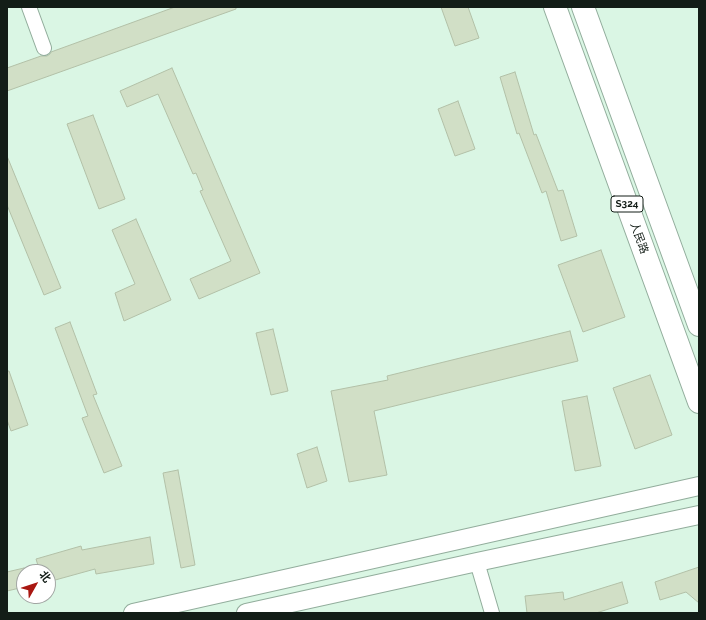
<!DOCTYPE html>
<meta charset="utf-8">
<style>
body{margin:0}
#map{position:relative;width:706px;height:620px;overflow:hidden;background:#daf6e4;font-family:Raleway,"Noto Sans SC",sans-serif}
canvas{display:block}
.frame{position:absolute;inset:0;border:8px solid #131d17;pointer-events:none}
.north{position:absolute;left:16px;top:564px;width:40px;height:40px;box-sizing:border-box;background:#fff;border:1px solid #a1a5a2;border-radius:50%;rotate:51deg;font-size:11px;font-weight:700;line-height:16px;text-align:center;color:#131d17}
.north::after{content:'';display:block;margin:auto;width:14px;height:18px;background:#a91711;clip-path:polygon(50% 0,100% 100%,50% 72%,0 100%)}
</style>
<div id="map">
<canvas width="706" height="620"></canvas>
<div class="frame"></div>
<div class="north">北</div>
</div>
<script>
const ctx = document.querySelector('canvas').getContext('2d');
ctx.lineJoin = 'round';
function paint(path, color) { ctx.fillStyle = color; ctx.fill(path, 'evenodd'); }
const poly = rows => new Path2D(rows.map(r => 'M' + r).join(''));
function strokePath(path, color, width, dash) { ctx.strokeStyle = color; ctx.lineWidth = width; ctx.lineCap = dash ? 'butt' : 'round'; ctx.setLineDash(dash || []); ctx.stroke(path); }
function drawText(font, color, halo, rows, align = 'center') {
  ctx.font = font + ' Raleway,"Noto Sans SC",sans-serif'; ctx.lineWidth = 4; ctx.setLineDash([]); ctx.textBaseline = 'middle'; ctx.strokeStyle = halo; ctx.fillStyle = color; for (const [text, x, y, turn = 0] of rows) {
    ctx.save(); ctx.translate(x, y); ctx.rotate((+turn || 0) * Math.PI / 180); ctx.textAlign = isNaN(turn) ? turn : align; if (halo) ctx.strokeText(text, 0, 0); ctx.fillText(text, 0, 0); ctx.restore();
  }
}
const building = poly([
 [175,7,236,7,236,9,7,91,7,68,41,56,47,56,50,54,51,52,175,7],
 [441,7,468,7,479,38,455,46,441,7],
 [172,68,260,273,199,299,190,279,231,261,200,191,203,190,196,173,193,174,158,94,127,107,120,91,172,68],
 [515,72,534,135,536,134,558,191,563,190,577,236,561,241,546,191,542,193,519,133,517,134,500,77,515,72],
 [458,101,475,149,455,156,438,109,458,101],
 [93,115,125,199,99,209,67,124,93,115],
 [7,156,61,288,44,295,7,205,7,156],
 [136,219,171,300,124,321,115,293,135,284,112,230,136,219],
 [601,250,625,317,583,332,558,265,601,250],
 [70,322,97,394,93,395,122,466,104,473,82,418,88,416,55,328,70,322],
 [273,329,288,391,271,395,256,333,273,329],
 [570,331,578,361,374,411,387,475,349,482,331,391,388,380,387,376,570,331],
 [7,371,9,371,28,425,11,431,7,420,7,371],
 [650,375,672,435,635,449,613,388,650,375],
 [587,396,601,466,575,471,562,401,587,396],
 [317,447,327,481,307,488,297,454,317,447],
 [178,470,195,565,181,568,163,473,178,470],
 [150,537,154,564,96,574,95,569,48,582,48,572,40,572,36,559,81,546,82,550,150,537],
 [699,567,699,603,686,592,660,600,655,582,699,567],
 [24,568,24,587,7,591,7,572,24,568],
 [622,582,628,603,596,613,527,613,525,596,563,592,564,600,622,582]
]);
paint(building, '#d1dfc6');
strokePath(building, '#b2c0a7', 1);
const minor = poly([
 [29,7,44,48],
 [477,562,492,613]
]);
const tertiary = poly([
 [133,613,699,486],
 [246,613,477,562,699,515]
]);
const primary = poly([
 [555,7,699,402],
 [583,7,699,325]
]);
strokePath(minor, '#92ad9c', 16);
strokePath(tertiary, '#92ad9c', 20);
strokePath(primary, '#92ad9c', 24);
strokePath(minor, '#fff', 14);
strokePath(tertiary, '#fff', 18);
strokePath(primary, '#fff', 22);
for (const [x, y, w] of [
 [627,204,32]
]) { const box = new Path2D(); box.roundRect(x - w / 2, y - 8, w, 16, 3); ctx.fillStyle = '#fff'; ctx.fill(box); strokePath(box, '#131d17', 1); }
drawText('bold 10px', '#131d17', null, [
 ["S324",627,204]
]);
drawText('11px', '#131d17', '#fff', [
 ["人民路",639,238,70]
]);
</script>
